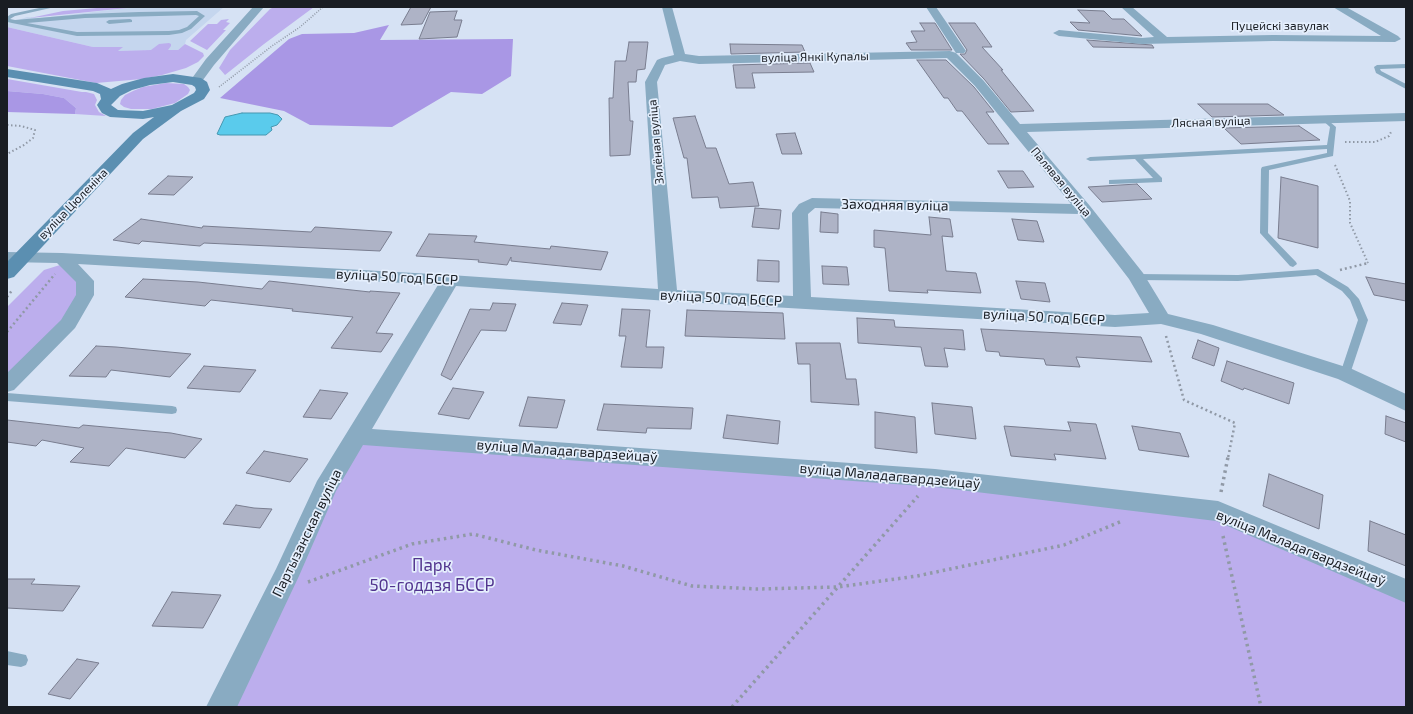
<!DOCTYPE html>
<meta charset="utf-8">
<style>
body{margin:0}
#map{position:relative;width:1413px;height:714px;overflow:hidden;background:#d6e2f4;font-family:"Exo 2",sans-serif}
canvas{display:block}
.frame{position:absolute;inset:0;border:8px solid #191d23;pointer-events:none}
</style>
<div id="map">
<canvas width="1413" height="714"></canvas>
<div class="frame"></div>
</div>
<script>
const ctx = document.querySelector('canvas').getContext('2d');
ctx.lineJoin = 'round';
function paint(path, color) { ctx.fillStyle = color; ctx.fill(path, 'evenodd'); }
const poly = rows => new Path2D(rows.map(r => 'M' + r).join(''));
function strokePath(path, color, width, dash) { ctx.strokeStyle = color; ctx.lineWidth = width; ctx.lineCap = dash ? 'butt' : 'round'; ctx.setLineDash(dash || []); ctx.stroke(path); }
function drawText(font, color, halo, rows, align = 'center') {
  ctx.font = font + ' "Exo 2",sans-serif'; ctx.lineWidth = 3.5; ctx.setLineDash([]); ctx.textBaseline = 'middle'; ctx.strokeStyle = halo; ctx.fillStyle = color; for (const [text, x, y, turn = 0] of rows) {
    ctx.save(); ctx.translate(x, y); ctx.rotate((+turn || 0) * Math.PI / 180); ctx.textAlign = isNaN(turn) ? turn : align; if (halo) ctx.strokeText(text, 0, 0); ctx.fillText(text, 0, 0); ctx.restore();
  }
}
paint(poly([
 [137,7,224,7,186,40,185,44,178,50,117,51,122,47,93,47,7,27,7,24,27,17,40,18]
]), '#c5d6ee');
paint(poly([
 [108,7,137,7,30,18,63,11],
 [274,7,314,7,264,44,225,75,219,68,230,50,270,9],
 [229,19,226,22,230,23,223,30,226,30,207,50,190,41,208,24,217,24,221,20],
 [7,27,93,47,123,47,118,51,151,50,159,44,169,43,171,44,171,46,168,50,178,50,185,44,203,53,204,56,198,62,186,68,162,75,142,79,96,83,7,66],
 [7,79,82,92,86,92,94,94,97,100,95,105,99,112,106,116,75,114,76,108,64,98,43,94,7,91],
 [166,83,184,84,188,87,190,90,188,94,175,103,152,109,131,109,124,107,120,104,121,100,125,95,133,91,143,87],
 [60,265,73,273,85,295,7,379,7,307,44,270],
 [357,436,1218,511,1406,591,1406,707,221,707]
]), '#bcaeed');
paint(poly([
 [389,25,380,40,513,39,511,76,482,94,451,92,392,127,310,125,284,111,220,98,289,39,302,34,354,33],
 [7,91,43,94,64,98,76,108,75,114,7,112]
]), '#a997e5');
const water = poly([
 [242,113,270,113,278,115,282,119,277,125,271,127,272,130,266,135,220,135,217,134,225,117,242,113]
]);
paint(water, '#5acbec');
strokePath(water, '#4697b0', 1);
const building = poly([
 [411,7,431,7,422,24,401,25,411,7],
 [1078,10,1104,11,1112,19,1124,19,1142,36,1078,30,1070,22,1090,23,1078,10],
 [457,11,454,20,462,20,457,37,419,39,430,12,457,11],
 [920,23,935,23,952,50,911,50,906,43,917,42,911,31,925,31,920,23],
 [949,23,975,23,992,47,982,47,1003,70,1001,70,1034,111,1011,112,984,79,960,54,965,54,967,50,949,23],
 [1087,40,1152,45,1154,48,1093,47,1087,40],
 [629,42,648,42,645,69,637,70,636,82,628,82,630,121,633,121,630,155,610,156,609,98,613,98,615,61,626,61,629,42],
 [730,44,802,45,805,52,731,54,730,44],
 [917,60,946,60,974,87,994,112,986,112,1009,144,988,144,962,111,957,111,948,98,944,98,917,60],
 [810,63,814,72,752,73,755,88,736,88,733,65,810,63],
 [1198,104,1268,104,1284,115,1212,117,1198,104],
 [695,116,706,148,716,148,729,184,753,182,759,206,720,208,718,197,692,198,687,158,684,158,673,118,695,116],
 [1299,126,1320,140,1241,144,1224,128,1299,126],
 [795,133,802,154,782,154,776,134,795,133],
 [998,171,1023,171,1034,187,1008,188,998,171],
 [168,176,193,177,174,195,148,194,168,176],
 [1281,177,1318,186,1318,248,1278,238,1281,177],
 [1137,184,1152,199,1102,202,1088,187,1137,184],
 [755,208,781,210,779,229,752,227,755,208],
 [821,212,838,214,838,233,820,232,821,212],
 [929,217,950,219,953,237,942,236,946,271,976,273,981,293,927,290,928,293,889,291,885,248,874,247,874,230,931,235,929,217],
 [141,219,202,228,203,226,311,232,315,227,392,232,380,251,204,243,200,246,142,241,139,244,113,240,141,219],
 [1012,219,1037,221,1044,242,1018,240,1012,219],
 [429,234,477,236,474,242,550,249,551,246,608,252,601,270,511,261,511,257,507,265,478,262,479,260,416,256,429,234],
 [758,260,779,261,779,282,757,281,758,260],
 [822,266,847,267,849,285,823,284,822,266],
 [1366,277,1406,284,1406,301,1374,295,1366,277],
 [143,279,198,282,262,289,269,281,370,292,370,291,400,293,376,333,393,334,381,352,331,348,353,317,292,311,293,309,211,300,205,306,125,297,143,279],
 [1016,281,1045,283,1050,302,1021,299,1016,281],
 [493,303,516,304,506,331,481,330,451,380,441,375,470,309,490,310,493,303],
 [562,303,588,305,581,325,553,323,562,303],
 [622,309,650,310,646,347,664,347,662,368,621,367,626,336,619,336,622,309],
 [687,310,783,313,785,339,685,336,687,310],
 [857,318,894,320,895,327,963,330,965,350,944,348,948,367,925,366,921,347,858,343,857,318],
 [981,329,1141,337,1152,362,1076,357,1080,367,1046,365,1044,359,1000,356,999,352,986,351,981,329],
 [1198,340,1219,348,1214,366,1192,358,1198,340],
 [796,343,840,343,846,379,856,379,859,405,811,402,810,364,798,364,796,343],
 [96,346,116,347,191,354,170,377,111,370,106,377,69,376,96,346],
 [1227,361,1294,383,1289,404,1244,388,1243,390,1221,381,1227,361],
 [204,366,256,370,240,392,187,388,204,366],
 [453,388,484,392,469,419,438,414,453,388],
 [320,390,348,393,331,419,303,417,320,390],
 [528,397,565,400,557,428,519,426,528,397],
 [932,403,972,407,976,439,935,434,932,403],
 [604,404,693,408,691,429,647,428,646,433,597,430,604,404],
 [875,412,915,417,917,453,875,448,875,412],
 [727,415,780,421,778,444,723,438,727,415],
 [1386,416,1406,423,1406,442,1385,434,1386,416],
 [7,420,79,428,83,425,171,433,202,439,185,458,126,448,109,466,70,462,84,448,42,440,36,446,7,442,7,420],
 [1068,422,1096,424,1106,459,1054,454,1056,460,1011,456,1004,426,1071,431,1068,422],
 [1132,426,1180,433,1189,457,1139,450,1132,426],
 [264,451,308,459,290,482,246,473,264,451],
 [1269,474,1323,495,1319,529,1263,506,1269,474],
 [236,505,254,508,272,509,260,528,223,524,236,505],
 [1370,521,1406,535,1406,566,1368,551,1370,521],
 [7,579,35,579,31,584,80,586,63,611,7,608,7,579],
 [172,592,221,595,203,628,152,626,172,592],
 [77,659,99,663,70,699,48,694,77,659]
]);
paint(building, '#aeb3c6');
strokePath(building, '#797d8f', 1);
strokePath(poly([
 [219,87,272,46,300,27,323,7]
]), '#9099a6', 1.5, [1, 1.5]);
strokePath(poly([
 [7,125,21,126,35,130,33,138,24,145,7,154],
 [1345,142,1375,142,1389,136,1391,132],
 [1335,165,1350,201,1350,223,1368,263]
]), '#9099a6', 2, [1.5, 2.5]);
strokePath(poly([
 [1340,270,1368,263,1367,262],
 [7,297,13,289],
 [7,332,55,274],
 [1166,336,1184,400,1235,423,1228,458]
]), '#9099a6', 2.5, [2, 3]);
strokePath(poly([
 [1221,492,1228,457],
 [1223,536,1261,707],
 [308,582,412,544,473,534,536,550,623,566,692,586,758,589,838,587,917,576,1064,545,1122,521],
 [732,707,918,496]
]), '#9099a6', 3.5, [2.5, 4]);
paint(poly([
 [44,7,55,7,15,16,10,19,15,20,85,14,139,12,197,11,205,16,191,29,182,33,169,35,77,36,7,22,7,17,11,14,44,7],
 [196,15,199,16,187,27,179,30,169,31,77,32,27,23,85,18,196,15],
 [130,19,132,20,132,22,109,24,106,22,109,20,130,19],
 [1406,64,1406,68,1380,69,1381,71,1406,84,1406,89,1376,73,1374,67,1377,65,1406,64],
 [1324,117,1336,127,1333,156,1269,170,1268,233,1296,262,1297,264,1293,267,1290,266,1260,233,1261,169,1262,167,1327,153,1327,149,1143,159,1162,178,1162,182,1112,184,1109,184,1109,180,1153,178,1135,159,1090,161,1086,159,1090,157,1327,145,1330,127,1321,119,1324,117],
 [1318,269,1348,287,1359,299,1368,320,1349,377,1345,378,1341,377,1340,374,1358,320,1350,300,1342,291,1316,275,1238,281,1137,280,1133,277,1137,274,1238,275,1318,269],
 [7,393,172,406,176,407,177,410,176,413,172,414,7,401,7,393],
 [7,651,26,655,28,660,26,665,21,667,7,665,7,651]
]), '#89abc2');
paint(poly([
 [253,7,264,7,214,65,200,84,192,84,190,81,206,59,253,7],
 [662,7,672,7,685,54,699,56,950,51,956,53,926,7,936,7,966,51,964,53,956,53,983,80,1020,124,1406,113,1406,121,1027,132,1090,206,1143,273,1168,314,1213,325,1352,369,1406,394,1406,411,1338,379,1201,334,1161,324,1115,327,668,301,456,286,372,429,935,469,1218,501,1406,579,1406,603,1216,521,935,487,363,445,336,491,299,576,237,707,206,707,276,569,317,481,438,285,78,264,94,281,94,295,75,328,14,390,7,392,7,373,61,320,76,295,76,282,57,263,7,262,7,252,62,253,450,275,658,289,645,82,657,60,662,58,674,55,662,7],
 [947,58,975,86,1071,204,812,198,799,204,792,213,793,296,677,290,657,82,665,65,680,61,699,64,947,58],
 [815,208,1079,214,1129,279,1149,313,1115,315,811,297,808,214,815,208],
 [1121,7,1132,7,1167,37,1273,35,1381,36,1333,7,1346,7,1398,36,1401,39,1395,42,1273,41,1142,44,1059,36,1053,33,1059,30,1142,38,1154,37,1121,7]
]), '#89abc2');
paint(poly([
 [7,69,97,83,111,89,122,84,144,78,173,74,201,78,207,82,210,90,204,99,181,111,143,139,14,277,7,279,7,262,133,133,154,117,143,119,110,117,102,113,100,110,97,105,101,99,100,94,93,91,7,77,7,69],
 [173,82,192,85,195,87,196,90,194,93,172,105,143,111,118,110,111,105,120,96,132,90,150,85,173,82]
]), '#5b8fb1');
drawText('12px', '#191d23', '#e5effd', [
 ["Пуцейскі завулак",1280,26],
 ["вуліца Янкі Купалы",815,57,-1],
 ["Лясная вуліца",1211,122,-2],
 ["Зялёная вуліца",656,142,-95],
 ["Палявая вуліца",1061,182,50],
 ["вуліца Цюленіна",73,204,-46]
]);
drawText('14px', '#191d23', '#e5effd', [
 ["Заходняя вуліца",895,205,1],
 ["вуліца 50 год БССР",397,277,3],
 ["вуліца 50 год БССР",721,298,3],
 ["вуліца 50 год БССР",1044,317,3],
 ["вуліца Маладагвардзейцаў",567,451,4],
 ["вуліца Маладагвардзейцаў",890,476,5],
 ["Партызанская вуліца",307,533,-64],
 ["вуліца Маладагвардзейцаў",1301,548,22]
]);
drawText('17px', '#51348e', '#e5effd', [
 ["Парк",432,565],
 ["50-годдзя БССР",432,585]
]);
</script>
